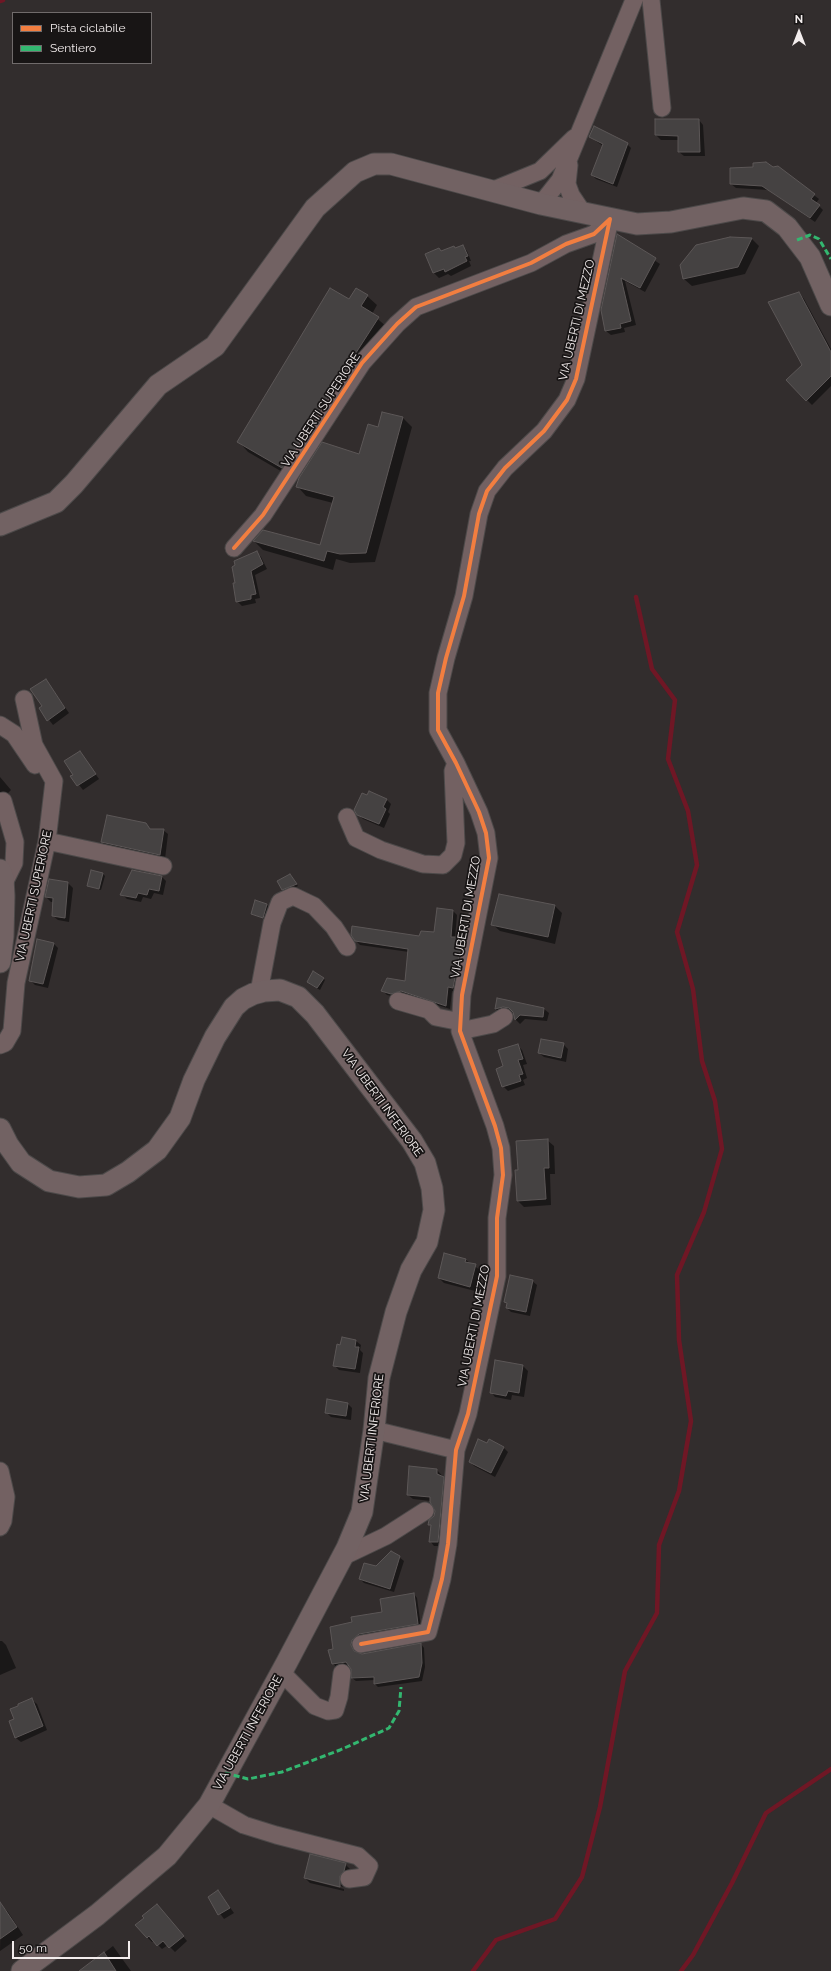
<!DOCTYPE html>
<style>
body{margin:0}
#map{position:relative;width:831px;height:1971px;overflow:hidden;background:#322d2d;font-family:Raleway,sans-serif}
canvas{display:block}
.legend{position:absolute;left:12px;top:12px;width:140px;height:52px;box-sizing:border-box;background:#181515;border:1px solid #706b6b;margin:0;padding:5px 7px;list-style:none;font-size:12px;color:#f3eded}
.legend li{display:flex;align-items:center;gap:8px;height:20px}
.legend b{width:20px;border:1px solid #706b6b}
.north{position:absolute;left:779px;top:12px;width:40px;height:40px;-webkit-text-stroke:3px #181515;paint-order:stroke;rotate:0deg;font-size:11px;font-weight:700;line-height:16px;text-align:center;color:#f3eded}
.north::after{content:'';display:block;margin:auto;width:14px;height:18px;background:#f3eded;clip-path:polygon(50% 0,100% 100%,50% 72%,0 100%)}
.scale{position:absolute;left:12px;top:1941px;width:118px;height:18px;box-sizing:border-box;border:2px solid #f3eded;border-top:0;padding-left:5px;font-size:12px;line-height:14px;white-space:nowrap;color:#f3eded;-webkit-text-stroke:3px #181515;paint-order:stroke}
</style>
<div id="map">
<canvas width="831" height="1971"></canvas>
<ul class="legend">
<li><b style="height:5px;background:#f27e40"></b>Pista ciclabile</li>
<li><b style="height:5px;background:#33b770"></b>Sentiero</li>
</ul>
<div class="north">N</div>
<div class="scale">50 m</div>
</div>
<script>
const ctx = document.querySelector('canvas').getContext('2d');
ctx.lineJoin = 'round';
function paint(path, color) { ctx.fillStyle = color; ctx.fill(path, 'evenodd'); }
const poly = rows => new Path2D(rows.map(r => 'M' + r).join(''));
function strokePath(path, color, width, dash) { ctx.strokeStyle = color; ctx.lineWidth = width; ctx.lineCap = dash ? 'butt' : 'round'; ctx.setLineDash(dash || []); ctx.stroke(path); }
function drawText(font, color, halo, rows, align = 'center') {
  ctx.font = font + ' Raleway,sans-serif'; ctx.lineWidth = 3.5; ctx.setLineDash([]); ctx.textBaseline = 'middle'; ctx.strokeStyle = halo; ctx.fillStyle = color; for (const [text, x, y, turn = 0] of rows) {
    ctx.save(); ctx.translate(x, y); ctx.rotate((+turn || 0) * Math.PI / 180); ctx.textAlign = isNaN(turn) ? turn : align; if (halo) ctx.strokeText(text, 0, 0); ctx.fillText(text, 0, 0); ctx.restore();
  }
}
paint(poly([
 [699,120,703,125,705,156,684,156,679,152,679,140,661,140,656,135],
 [590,137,627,144,631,148,617,187,596,179,592,175,603,146],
 [777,167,819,199,816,203,823,210,815,222,768,190,736,188,731,184],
 [618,236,660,264,645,292,625,281,636,325,624,328,625,332,611,335,606,331],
 [730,238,752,239,759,246,745,274,692,286,684,279],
 [462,246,467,251,471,261,469,261,471,266,451,276,448,274,439,278,434,273,426,254,439,249,442,252],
 [799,293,804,299,831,349,831,386,812,405,787,380,803,365],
 [367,296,377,305,372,314,388,328,291,477,248,452,239,442],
 [403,418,412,427,375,562,350,563,336,559,333,570,263,550,254,541,321,546,333,503,306,496,298,487,360,455,379,428],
 [256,552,261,557,267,569,255,575,260,598,255,599,256,603,242,606,237,601,237,583],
 [46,680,69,713,53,725,40,708,43,706],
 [80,752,99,779,83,790,72,776,74,775],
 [0,777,11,790,8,793,10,796,6,796,0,800],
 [387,800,391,804,388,812,390,814,384,828,363,819,358,814],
 [145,824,151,830,163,830,168,834,165,859,106,847,102,842],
 [103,874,105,876,101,890,88,886],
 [162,877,166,881,163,895,154,893,151,899,143,897,141,902,127,899,122,894],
 [291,877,298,886,285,892,282,890],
 [68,883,73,888,69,922,58,920,53,916,54,902,51,902,46,897],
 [267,905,269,907,265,919,252,914],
 [555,906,562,913,555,944,500,931,492,924],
 [453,911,457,915,455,938,463,938,467,942,457,992,452,991,450,1009,405,995,396,997,387,995,383,991,406,983,409,952,360,945,356,941,420,937,435,933],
 [54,944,58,948,48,988,35,985,30,980],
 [323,978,325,980,320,990,310,984],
 [498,999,544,1009,549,1013,547,1021,525,1019,520,1024,516,1020,514,1013,508,1011,500,1014,496,1009],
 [563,1044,568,1049,566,1062,544,1057,539,1053],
 [518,1046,522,1050,527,1064,523,1065,527,1078,523,1080,525,1085,508,1091,503,1086,504,1066],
 [547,1140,554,1146,555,1174,550,1174,551,1205,524,1207,518,1201,519,1171],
 [466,1260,480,1270,475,1291,444,1283,439,1278],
 [532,1281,537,1285,530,1316,511,1312,507,1308,507,1304,505,1301],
 [356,1341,361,1345,360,1350,363,1353,360,1373,339,1370,334,1365,341,1346],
 [523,1366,528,1371,524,1397,512,1395,511,1400,495,1397,491,1392],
 [348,1404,352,1408,351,1420,331,1417,326,1412],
 [487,1444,503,1447,508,1452,495,1477,474,1466,470,1462],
 [437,1470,448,1482,442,1546,434,1546,430,1541,431,1527,430,1521,435,1516,436,1511,431,1501,413,1499,408,1495],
 [399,1557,404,1561,394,1592,364,1583,360,1579,377,1567],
 [414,1594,417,1598,421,1627,355,1644,354,1650,356,1652,362,1655,421,1644,424,1648,425,1667,422,1681,378,1687,375,1684,375,1680,356,1681,352,1678,352,1669,350,1665,336,1667,333,1663,334,1650,353,1623,383,1612],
 [0,1641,2,1641,6,1645,16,1668,0,1675],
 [32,1700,37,1704,47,1730,21,1742,16,1738,11,1722,16,1720],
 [345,1864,350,1869,348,1875,344,1881,344,1887,309,1878,309,1880,344,1889,344,1891,310,1883,305,1878],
 [218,1891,234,1913,224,1919,209,1898],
 [1,1905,8,1912,23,1935,0,1951],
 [161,1910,187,1941,175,1952,168,1945,162,1949,154,1941,152,1942,147,1937],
 [113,1946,131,1971,89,1971,86,1967]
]), '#0007');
strokePath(poly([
 [0,1,3,0],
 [473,1971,496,1940,555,1919,582,1877,600,1807,625,1671,657,1613,659,1545,679,1491,691,1421,679,1340,677,1275,704,1212,722,1149,715,1101,702,1061,693,989,677,932,697,865,688,811,668,759,675,700,652,669,636,597],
 [681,1971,693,1955,732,1883,766,1813,831,1769]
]), '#6f1725', 4.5);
const building = poly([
 [655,119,699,119,700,152,678,152,678,136,655,135,655,119],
 [594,126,628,143,613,184,591,175,603,144,589,137,594,126],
 [766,162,773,167,778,166,815,194,811,199,820,205,810,218,762,186,730,184,730,168,753,167,753,163,766,162],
 [617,234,656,258,640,288,621,278,631,321,620,324,621,328,605,331,601,310,617,234],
 [730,237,752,238,738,267,683,279,680,265,696,245,730,237],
 [463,245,468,256,465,257,467,261,445,272,444,269,433,273,425,254,439,248,441,251,454,246,455,248,463,245],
 [330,288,349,299,356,288,368,295,361,306,379,317,282,468,237,442,330,288],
 [799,292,831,352,831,376,806,401,786,380,802,365,768,302,799,292],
 [382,412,403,417,366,553,340,554,327,551,324,561,253,541,263,530,320,545,334,497,296,487,299,478,322,442,359,454,368,424,378,427,382,412],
 [257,551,263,564,251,571,256,594,251,595,251,599,236,602,233,583,235,583,232,567,235,565,234,561,257,551],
 [46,679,65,708,47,721,39,708,42,706,30,689,46,679],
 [80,751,96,774,77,786,70,776,73,775,64,761,80,751],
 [369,791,387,799,383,807,386,809,379,824,357,815,354,810,362,793,367,795,369,791],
 [107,815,146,823,150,829,164,829,160,855,101,842,107,815],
 [91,870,103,873,99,889,87,886,91,870],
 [132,870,162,876,159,891,149,889,147,895,138,893,136,898,120,895,132,870],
 [290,874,297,884,282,890,277,881,290,874],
 [49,879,68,882,65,918,52,916,53,898,45,897,49,879],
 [499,894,555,905,548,937,491,925,499,894],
 [255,900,267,904,263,918,251,914,255,900],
 [437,908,453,910,451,937,463,937,453,988,448,987,446,1006,401,991,391,994,381,991,387,978,405,981,408,949,355,941,351,935,352,926,419,936,421,931,434,932,437,908],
 [37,939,54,943,43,984,29,981,37,939],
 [313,971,324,978,317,988,307,982,313,971],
 [497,998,544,1008,543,1017,520,1015,515,1020,513,1012,509,1008,503,1007,495,1009,497,998],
 [541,1039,564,1043,561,1058,538,1053,541,1039],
 [518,1044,523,1059,518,1060,523,1074,519,1075,521,1081,502,1087,496,1069,503,1066,498,1050,518,1044],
 [548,1139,549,1168,544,1168,546,1199,517,1201,515,1170,518,1170,516,1141,548,1139],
 [444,1253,466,1259,465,1262,476,1264,470,1287,438,1278,444,1253],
 [510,1275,533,1280,526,1312,506,1308,507,1303,504,1302,510,1275],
 [342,1337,356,1340,355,1347,359,1347,355,1369,333,1366,337,1344,340,1345,342,1337],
 [495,1360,523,1365,519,1393,508,1391,506,1396,490,1393,495,1360],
 [327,1399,348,1403,346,1416,325,1413,327,1399],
 [478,1439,487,1443,489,1439,504,1447,491,1473,469,1462,478,1439],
 [409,1466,437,1469,437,1474,444,1477,438,1542,429,1542,431,1525,428,1525,429,1520,434,1516,435,1511,430,1502,430,1497,407,1495,409,1466],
 [391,1551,400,1556,390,1589,359,1579,364,1563,376,1566,391,1551],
 [414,1593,418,1624,359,1634,352,1640,351,1645,354,1651,362,1654,421,1643,422,1663,419,1677,374,1684,374,1677,351,1678,351,1669,346,1662,332,1664,328,1650,333,1649,330,1627,352,1622,351,1617,382,1612,380,1599,414,1593],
 [32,1698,43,1726,15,1738,9,1721,14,1719,10,1709,18,1706,18,1704,32,1698],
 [310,1854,346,1863,344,1871,340,1876,340,1887,304,1878,310,1854],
 [218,1890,230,1908,218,1915,208,1897,218,1890],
 [0,1902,17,1927,0,1939,0,1902],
 [157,1904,184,1936,169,1948,163,1941,157,1946,149,1936,147,1938,135,1925,144,1918,142,1916,157,1904],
 [104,1952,116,1971,79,1971,104,1952]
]);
paint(building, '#454242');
strokePath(building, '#5c5757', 1);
const minor = poly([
 [651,0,662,108],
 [569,165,567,184,571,195,583,213],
 [491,191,540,171,574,138],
 [541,204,560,180,634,0],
 [234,548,263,515,362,363,397,324,416,307,531,263,566,244,594,234,610,219],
 [0,725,14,734,35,765],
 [3,801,15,842,14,863,4,883],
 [347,817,356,838,381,850,423,864,443,865,453,855,456,843,453,771,456,763],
 [47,841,163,866],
 [259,992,272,923,280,902,293,896,314,906,334,927,347,947],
 [398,1001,429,1010,436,1017,461,1022],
 [460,1031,493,1024,504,1017],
 [0,1045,5,1043,12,1031,16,983,47,841,54,781,34,745,24,699],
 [374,1430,456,1450],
 [0,1471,6,1497,3,1521,0,1527],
 [342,1557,386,1536,425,1511],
 [361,1644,428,1632,442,1579,448,1544,456,1450,468,1414,497,1276,497,1218,503,1175,501,1148,495,1126,460,1031,462,995,489,858,486,833,479,812,456,763,438,730,438,693,446,658,464,596,479,514,487,491,505,468,544,431,567,400,576,379,610,219],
 [281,1672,315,1706,328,1711,335,1710,339,1697,342,1673],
 [209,1805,244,1825,276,1835,358,1856,369,1866,364,1877,349,1879]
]);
const major = poly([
 [0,525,56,502,74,484,158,385,215,346,315,208,355,172,374,164,391,164,541,204,637,224,671,222,743,208,766,211,787,227,810,257,831,305],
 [0,870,3,878,4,896,3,936,0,962],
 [0,1129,8,1145,21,1163,49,1181,79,1187,106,1185,128,1172,157,1150,180,1118,194,1080,215,1037,234,1007,243,999,253,994,264,991,280,990,298,997,315,1014,412,1141,425,1163,432,1188,434,1210,427,1242,411,1270,396,1312,379,1378,374,1430,362,1512,347,1548,287,1662,209,1805,167,1856,97,1915,22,1971]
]);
strokePath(minor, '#4c4949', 19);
strokePath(major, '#4c4949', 23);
strokePath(minor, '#736162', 17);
strokePath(major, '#726263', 21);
strokePath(poly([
 [797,240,810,235,819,239,831,259],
 [225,1773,248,1779,282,1772,340,1750,389,1728,399,1711,401,1687]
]), '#33b770', 3, [6, 3]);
strokePath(poly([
 [234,548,263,515,362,363,397,324,416,307,531,263,566,244,594,234,610,219],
 [361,1644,428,1632,442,1579,448,1544,456,1450,468,1414,497,1276,497,1218,503,1175,501,1148,495,1126,460,1031,462,995,489,858,486,833,479,812,456,763,438,730,438,693,446,658,464,596,479,514,487,491,505,468,544,431,567,400,576,379,610,219]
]), '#f27e40', 4);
drawText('12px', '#f3eded', '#181515', [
 ["VIA UBERTI DI MEZZO",577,320,-77],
 ["VIA UBERTI SUPERIORE",321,410,-57],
 ["VIA UBERTI SUPERIORE",34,896,-78],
 ["VIA UBERTI DI MEZZO",466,917,-80],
 ["VIA UBERTI INFERIORE",382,1103,54],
 ["VIA UBERTI DI MEZZO",474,1326,-79],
 ["VIA UBERTI INFERIORE",372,1438,-83],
 ["VIA UBERTI INFERIORE",248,1733,-61]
]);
</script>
